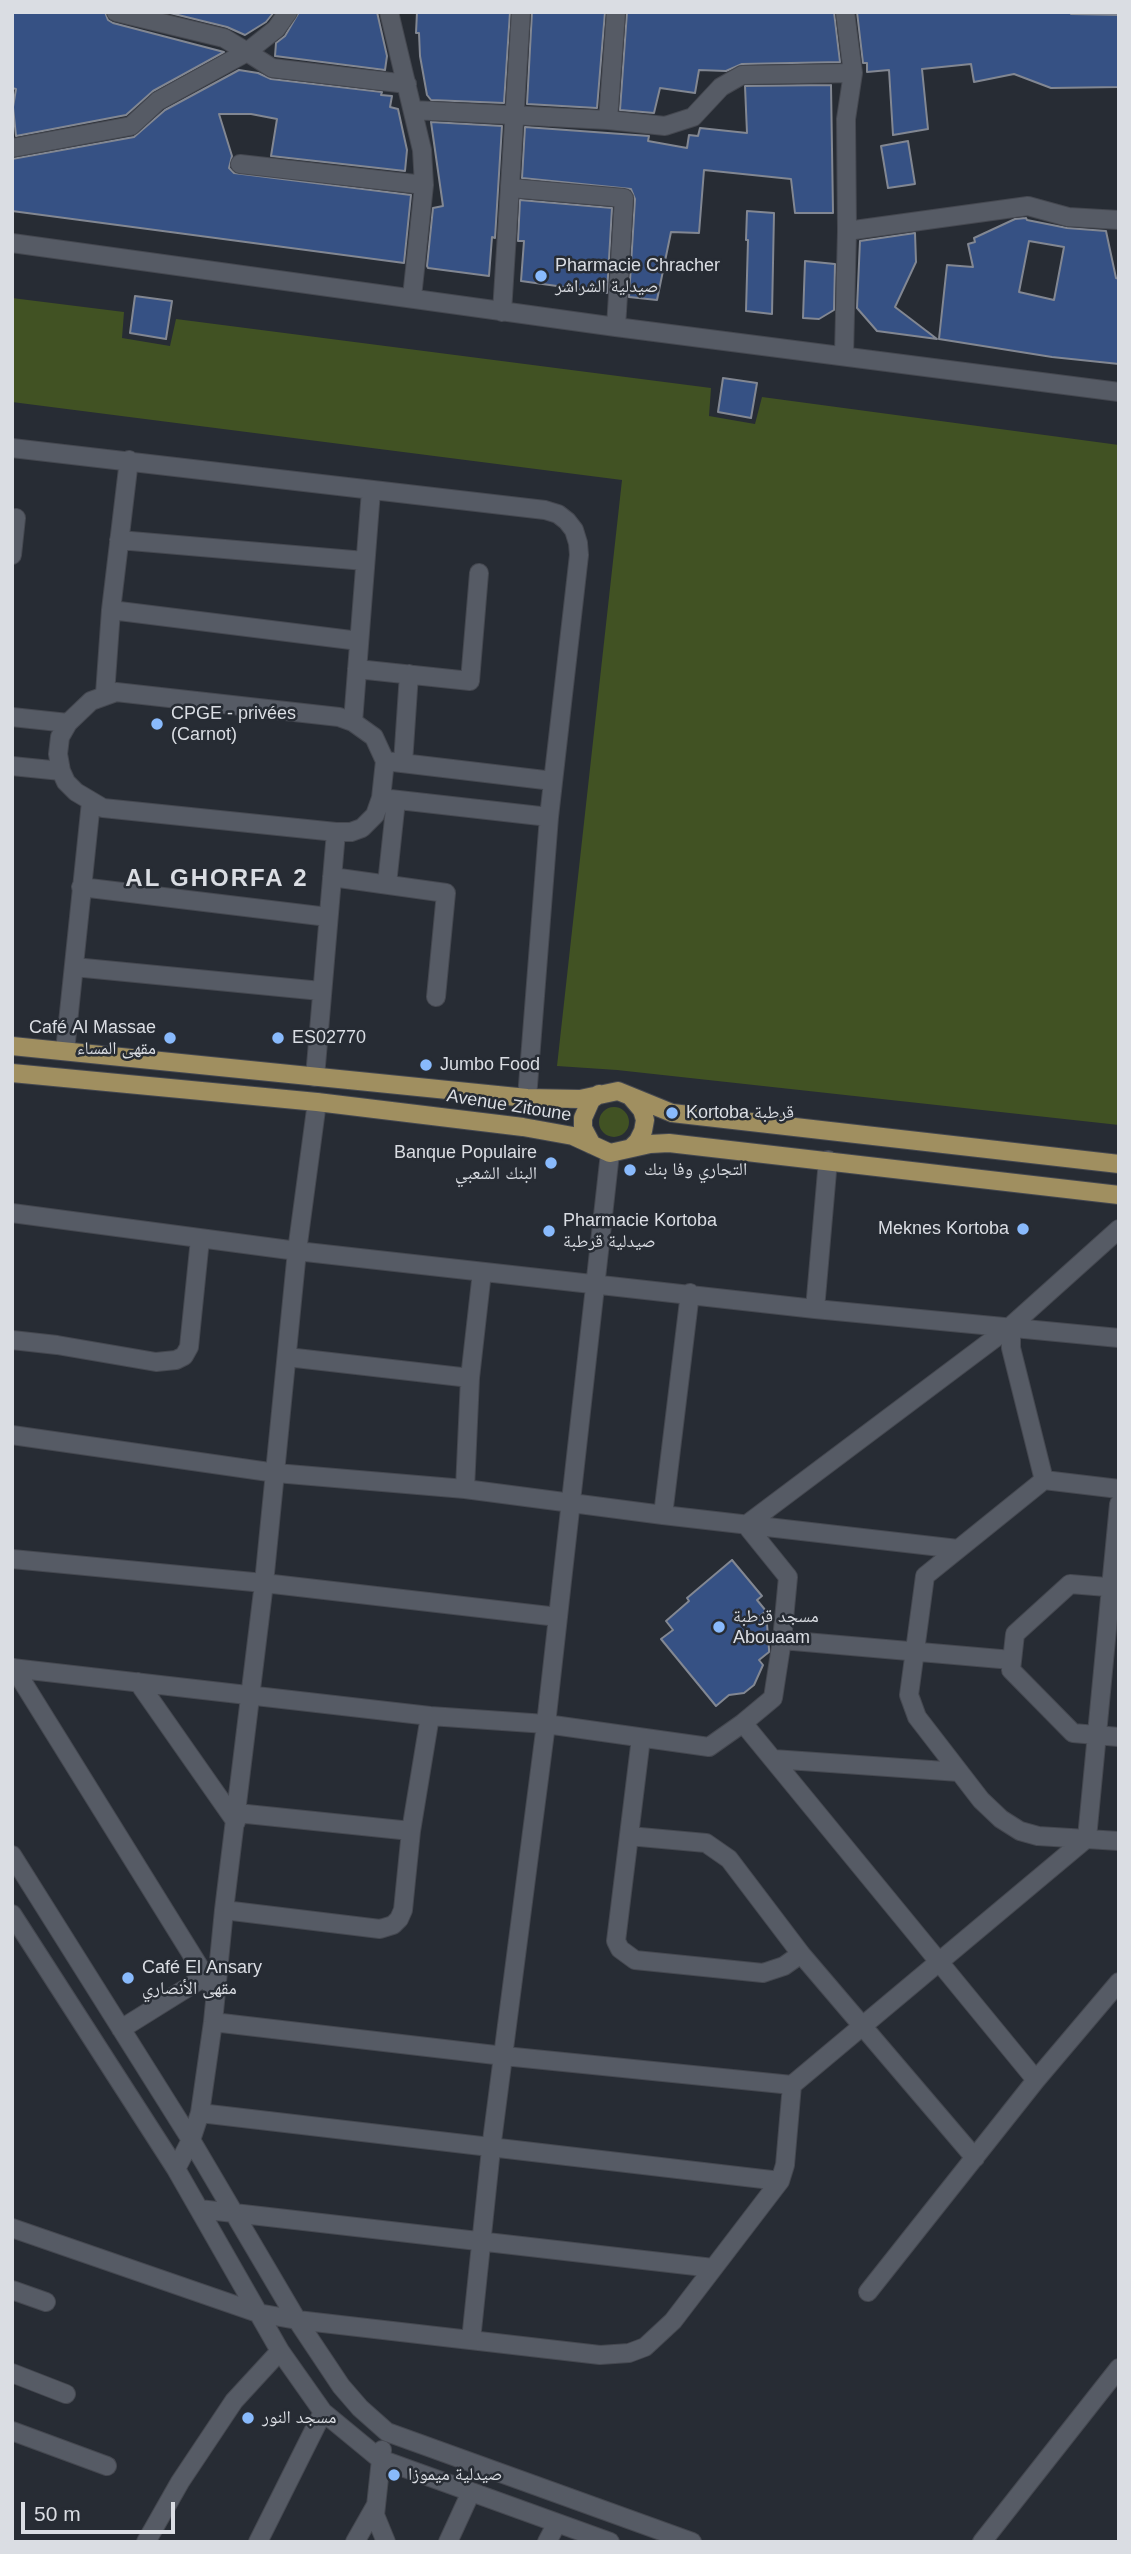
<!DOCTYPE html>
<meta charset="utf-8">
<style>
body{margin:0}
#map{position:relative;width:1131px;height:2554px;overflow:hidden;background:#272c34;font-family:Arial,sans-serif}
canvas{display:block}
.frame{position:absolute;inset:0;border:14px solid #dadde3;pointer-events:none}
.scale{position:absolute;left:21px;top:2502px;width:154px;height:32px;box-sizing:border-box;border:4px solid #dadde3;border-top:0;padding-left:9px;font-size:21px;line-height:24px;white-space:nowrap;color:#dadde3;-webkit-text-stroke:5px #272c34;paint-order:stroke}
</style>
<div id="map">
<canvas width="1131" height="2554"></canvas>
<div class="frame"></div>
<div class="scale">50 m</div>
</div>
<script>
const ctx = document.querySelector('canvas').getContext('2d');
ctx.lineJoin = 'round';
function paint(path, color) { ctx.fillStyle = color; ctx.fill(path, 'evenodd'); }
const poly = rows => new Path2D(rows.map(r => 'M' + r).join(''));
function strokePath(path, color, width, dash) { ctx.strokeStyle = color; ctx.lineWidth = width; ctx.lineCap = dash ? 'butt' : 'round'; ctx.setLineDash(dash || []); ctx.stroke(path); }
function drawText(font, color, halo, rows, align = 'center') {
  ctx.font = font + ' Arial,"Noto Naskh Arabic",sans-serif'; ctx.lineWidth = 5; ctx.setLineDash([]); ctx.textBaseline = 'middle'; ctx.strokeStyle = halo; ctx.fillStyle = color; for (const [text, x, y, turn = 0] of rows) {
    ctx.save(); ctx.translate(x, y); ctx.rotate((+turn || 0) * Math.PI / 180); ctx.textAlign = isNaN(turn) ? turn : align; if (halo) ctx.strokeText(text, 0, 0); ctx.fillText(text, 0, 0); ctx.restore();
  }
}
paint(poly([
 [12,298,124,312,122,338,170,346,176,319,711,388,709,416,755,424,762,397,1119,445,1119,1125,617,1070,557,1066,622,480,12,402],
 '599 1122a15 15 0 1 1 30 0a15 15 0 1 1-30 0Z'
]), '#415223');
const building = poly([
 [12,12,105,12,108,20,113,23,224,52,153,91,126,115,16,136,13,107,16,89,12,88,12,12],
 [166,12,274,12,266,22,245,35,227,27,166,12],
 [299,12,377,12,387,56,385,70,275,56,276,43,285,36,299,12],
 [417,12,510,12,504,103,431,100,427,95,420,56,419,33,416,33,417,12],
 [532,12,605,12,597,108,527,104,532,12],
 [627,12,834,12,840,62,742,64,726,71,699,70,695,93,660,88,654,113,620,110,627,12],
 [857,12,1071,12,1071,14,1119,15,1119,87,1051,88,1014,74,974,82,971,64,922,69,928,129,893,135,889,70,867,72,867,63,863,63,857,12],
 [239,70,258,73,271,79,382,92,381,95,392,96,390,107,398,109,407,150,405,171,271,156,277,119,251,114,219,114,232,156,229,168,234,173,411,195,404,263,12,211,12,159,134,137,165,110,239,70],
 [831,85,833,213,795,213,791,179,704,170,699,233,671,232,657,300,629,297,635,199,631,189,522,178,525,127,649,136,648,141,687,148,689,135,698,136,700,128,747,133,745,86,831,85],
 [431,122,502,126,495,238,492,237,489,276,428,268,427,266,433,208,443,206,431,122],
 [908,141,915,184,888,188,881,146,908,141],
 [520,200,612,208,607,293,521,281,524,241,518,241,520,200],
 [747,211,774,213,772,314,746,311,748,240,746,240,747,211],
 [1026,218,1027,220,1067,228,1106,231,1116,278,1119,279,1119,364,1052,357,939,339,947,265,973,267,968,244,975,242,974,238,1015,219,1026,218],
 [1029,241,1064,247,1054,300,1019,292,1029,241],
 [915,233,916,262,895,307,937,339,877,331,857,308,860,241,915,233],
 [805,261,835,264,834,310,819,319,803,318,805,261],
 [135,296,172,301,166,339,130,333,135,296],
 [723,378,757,383,751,418,718,412,723,378],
 [732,1560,762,1596,757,1600,766,1611,760,1616,767,1624,769,1649,769,1652,759,1660,763,1665,754,1685,744,1693,729,1695,716,1706,661,1639,673,1630,666,1621,689,1601,687,1598,732,1560]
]);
paint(building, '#365184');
strokePath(building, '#828792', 2);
const minor = poly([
 [116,12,224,38,247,52,276,29,288,12],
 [389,12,422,150,424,185,412,297],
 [413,110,608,120,665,126,693,117,721,87,742,75,853,73],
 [608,120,616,12],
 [12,148,131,126,158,101,247,52,272,68,407,84],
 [240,164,424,185],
 [511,188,624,198,616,327],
 [847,231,1028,206,1068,217,1119,220],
 [12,243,616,327,1119,392],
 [502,312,521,12],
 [844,355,847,231,846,119,853,73,845,12],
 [12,448,545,510,558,514,567,521,574,530,578,543,579,555,549,817,527,1098],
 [119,540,365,561],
 [12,555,16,518],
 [111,610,359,641],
 [357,669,470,681,479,573],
 [105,694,111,610,129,460],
 [12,717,68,723],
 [353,722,371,491],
 [403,763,409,674],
 [12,766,61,771,66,782,76,792,103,808,336,832,351,832,362,828,375,815,381,798,385,761,553,781],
 [61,771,58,754,60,737,68,723,91,701,116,692,339,717,353,722,374,737,385,761],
 [381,798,549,817],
 [332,877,446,893,436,997],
 [387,884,396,800],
 [81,887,328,917],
 [74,967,321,991],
 [65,1051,91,802],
 [315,1077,336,832],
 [12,1213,297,1251,815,1309,1119,1338],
 [815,1309,828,1160],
 [1011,1326,1011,1348,1044,1480],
 [12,1340,57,1345,156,1362,176,1360,184,1356,189,1347,200,1239],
 [287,1357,470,1378],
 [12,1435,276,1473,465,1489,663,1515,958,1549],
 [465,1489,470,1378,482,1272],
 [1119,1489,1044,1480,925,1576,909,1695,917,1717,981,1800,1001,1819,1020,1831,1038,1836,1119,1841],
 [663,1515,690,1293],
 [746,1525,1011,1326,1119,1229],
 [12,1559,264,1583,558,1617],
 [1119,1588,1070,1584,1015,1634,1011,1670,1073,1733,1119,1737],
 [782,1640,1012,1660],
 [12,1668,430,1716,546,1724,709,1747,743,1723,773,1698,782,1640,788,1577,746,1525],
 [14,1668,215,1992],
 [138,1682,236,1822],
 [743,1723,1036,2080],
 [641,1738,616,1941,620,1949,635,1960,763,1973,784,1966,801,1954],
 [773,1759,959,1772],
 [237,1813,411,1831],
 [629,1836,706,1843,729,1859,801,1954,975,2158],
 [12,1855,191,2140,297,2320,341,2386,360,2408,387,2432,692,2542],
 [224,1910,380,1929,393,1925,399,1919,403,1910,411,1831,430,1716],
 [12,1914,176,2169,280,2351,323,2412,380,2459,610,2542],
 [213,2022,504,2056,792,2085],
 [121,2029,206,1976],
 [200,2113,780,2181],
 [176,2169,191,2140,200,2113,213,2022,224,1910,264,1583,297,1251,317,1102],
 [199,2209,713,2268],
 [12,2228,258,2313,297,2320,600,2355,629,2353,645,2347,673,2321,780,2181,785,2165,792,2085,1087,1838,1119,1504],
 [12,2290,46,2302],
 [868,2292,1036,2080,1119,1982],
 [471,2340,491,2149,546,1724,610,1153],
 [12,2373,66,2394],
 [12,2431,107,2466],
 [382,2450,375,2515,386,2542],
 [146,2542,180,2482,234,2401,280,2351],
 [258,2542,323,2412],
 [355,2542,376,2505],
 [448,2542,471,2492],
 [547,2542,557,2523],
 [982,2542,1119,2368]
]);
const major = poly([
 [12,1046,527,1098,580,1099,618,1091,672,1113,1119,1164],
 [12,1073,317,1102,523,1127,573,1136,610,1153,650,1144,669,1143,1119,1195],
 [592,1145,583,1128,583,1118,591,1100,599,1094],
 [631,1148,638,1141,643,1131,645,1120,642,1110,631,1097]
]);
strokePath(minor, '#454850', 20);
strokePath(major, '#454850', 20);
strokePath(minor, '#565b65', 18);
strokePath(major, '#a08f60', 18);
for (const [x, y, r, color] of [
 [541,276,7,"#89bafc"],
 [157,724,7,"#89bafc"],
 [170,1038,7,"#89bafc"],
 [278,1038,7,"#89bafc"],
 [426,1065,7,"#89bafc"],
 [672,1113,7,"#89bafc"],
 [551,1163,7,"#89bafc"],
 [630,1170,7,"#89bafc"],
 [1023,1229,7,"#89bafc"],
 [549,1231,7,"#89bafc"],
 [719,1627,7,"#89bafc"],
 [128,1978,7,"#89bafc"],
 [248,2418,7,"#89bafc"],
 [394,2475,7,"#89bafc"]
]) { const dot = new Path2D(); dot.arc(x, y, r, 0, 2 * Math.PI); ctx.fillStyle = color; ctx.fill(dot); strokePath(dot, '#272c34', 2.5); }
drawText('18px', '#dadde3', '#272c34', [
 ["Pharmacie Chracher",555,266],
 ["صيدلية الشراشر",555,287],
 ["CPGE - privées",171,714],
 ["(Carnot)",171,735],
 ["Café Al Massae",156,1028,"right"],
 ["مقهى المساء",156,1049,"right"],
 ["ES02770",292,1038],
 ["Jumbo Food",440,1065],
 ["Kortoba قرطبة",686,1113],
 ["Banque Populaire",537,1153,"right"],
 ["البنك الشعبي",537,1174,"right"],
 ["التجاري وفا بنك",644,1170],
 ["Pharmacie Kortoba",563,1221],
 ["صيدلية قرطبة",563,1242],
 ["Meknes Kortoba",1009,1229,"right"],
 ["مسجد قرطبة",733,1617],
 ["Abouaam",733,1638],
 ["Café El Ansary",142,1968],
 ["مقهى الأنصاري",142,1989],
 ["مسجد النور",262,2418],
 ["صيدلية ميموزا",408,2475]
], 'left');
drawText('18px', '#dadde3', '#272c34', [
 ["Avenue Zitoune",509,1106,9]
]);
ctx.letterSpacing = '2px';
drawText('bold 24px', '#dadde3', '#272c34', [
 ["AL GHORFA 2",217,879]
]);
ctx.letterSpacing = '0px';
</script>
